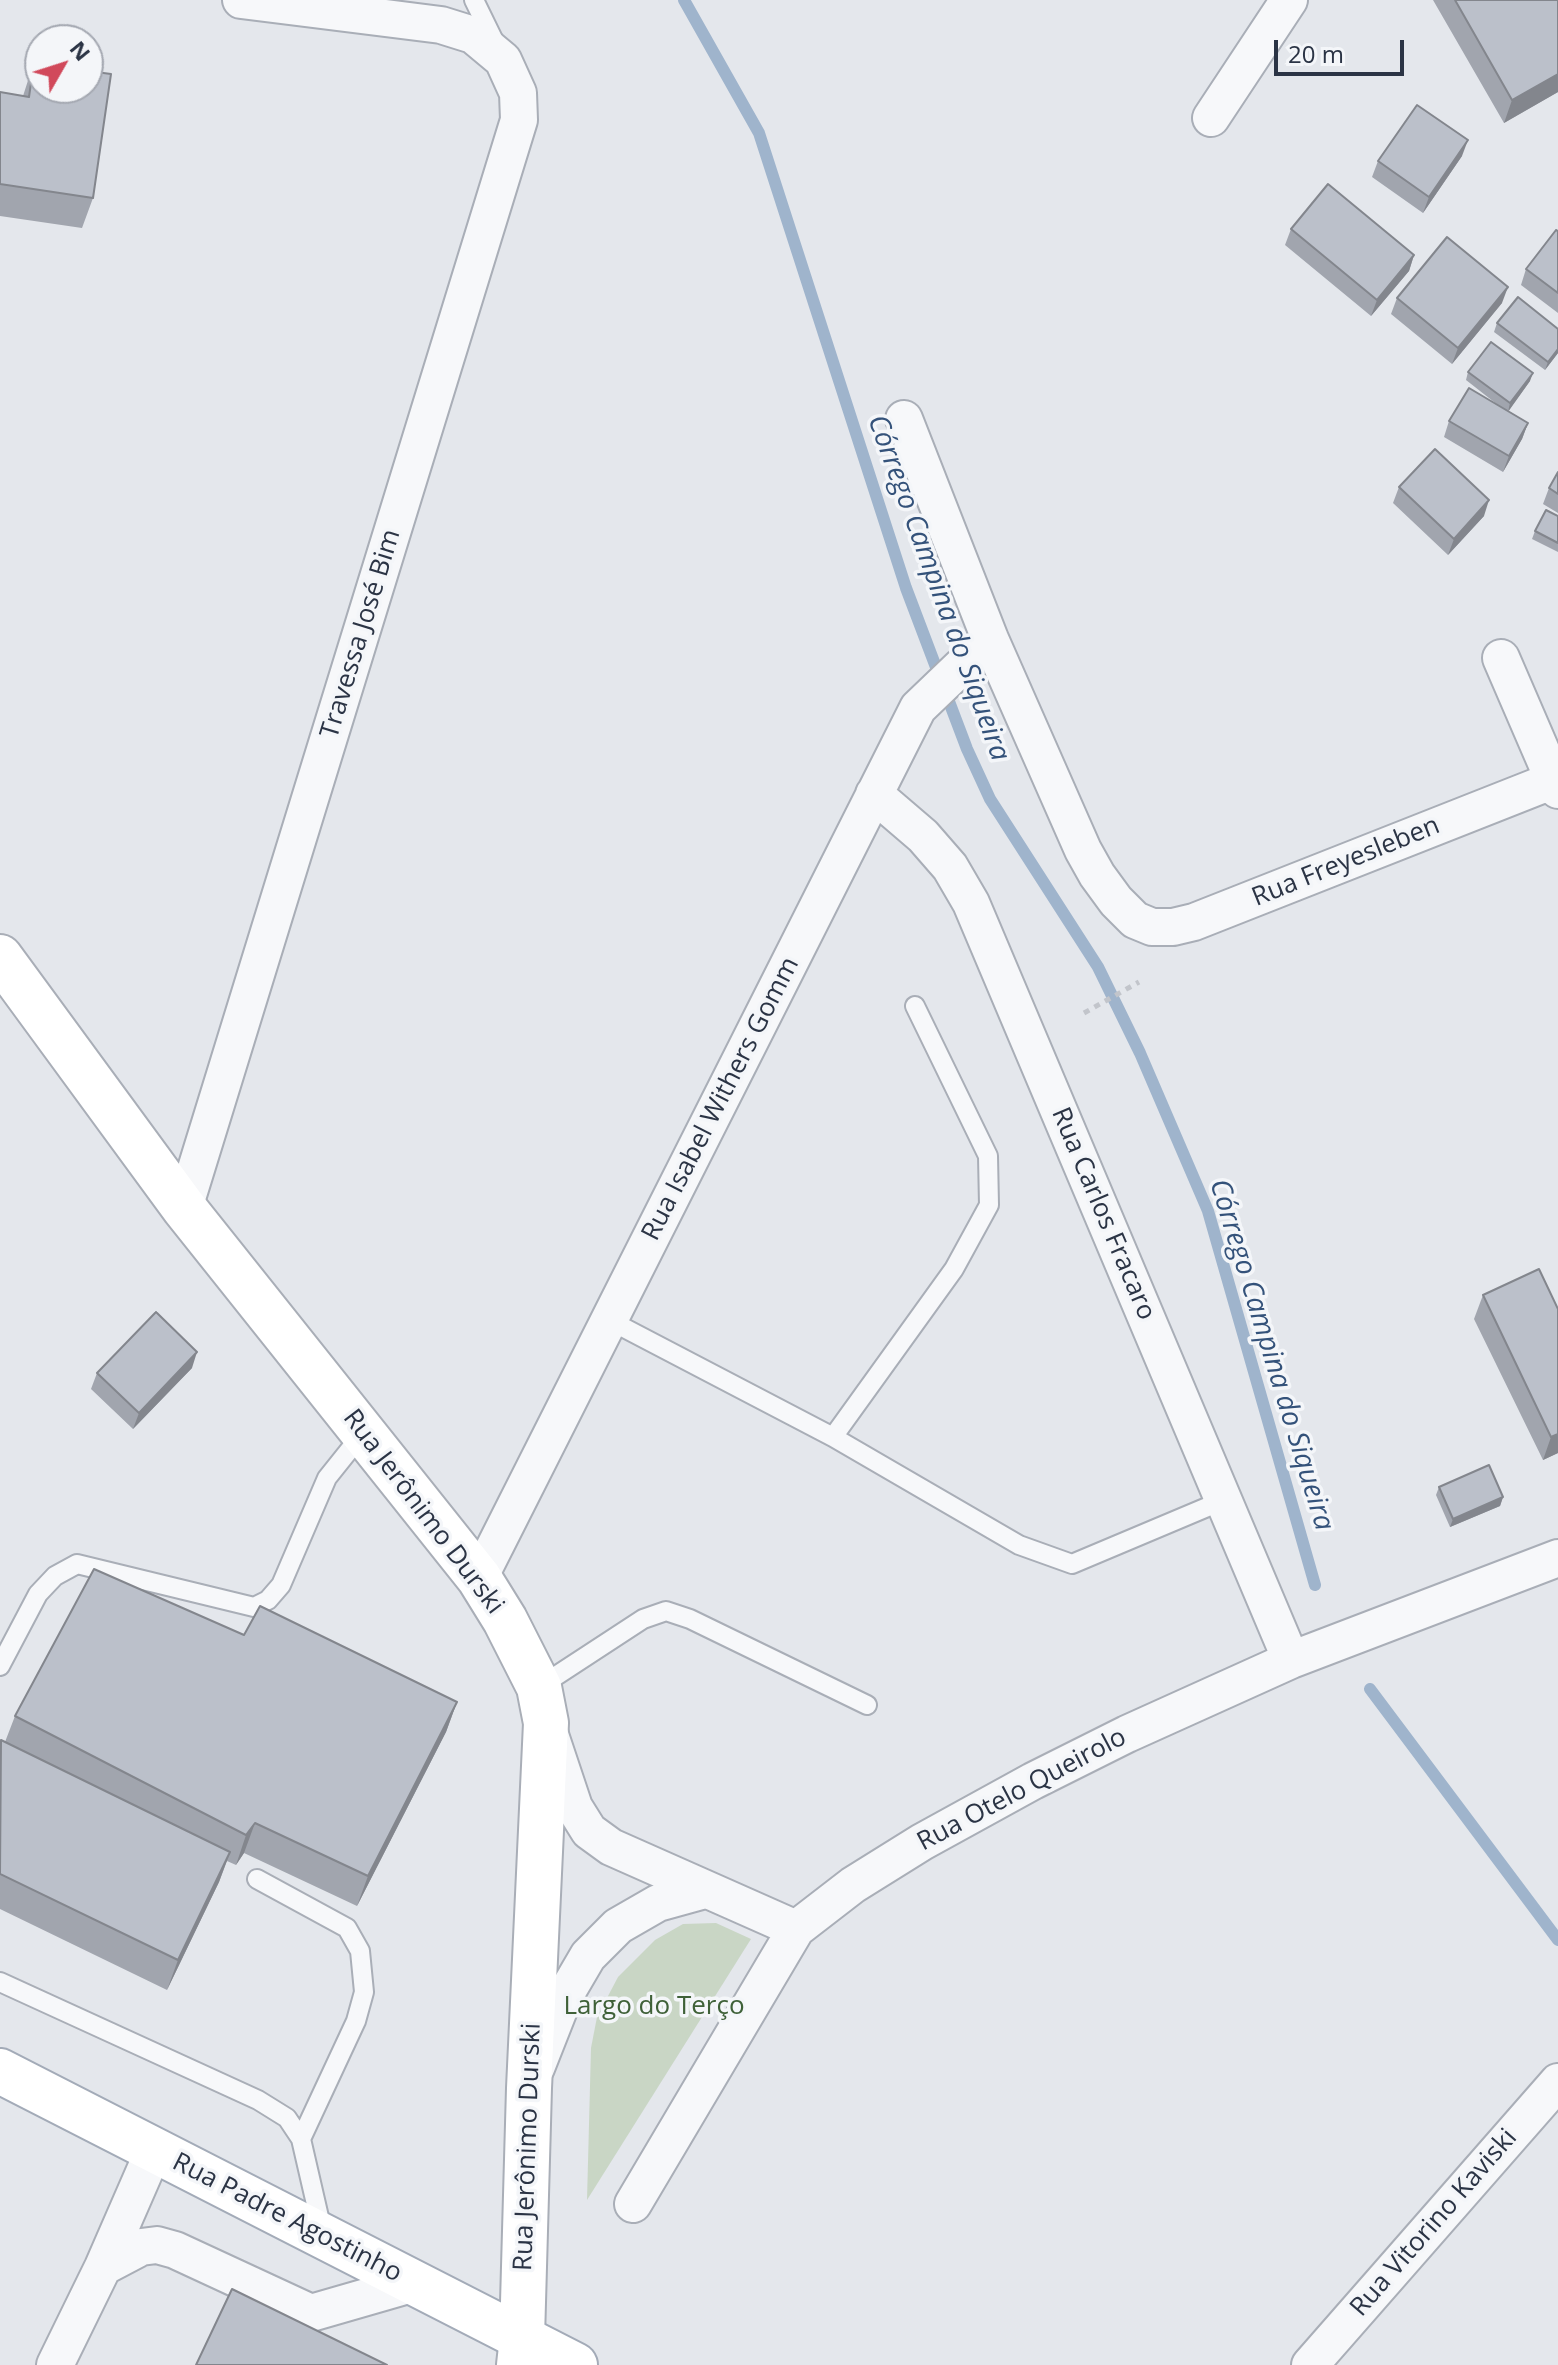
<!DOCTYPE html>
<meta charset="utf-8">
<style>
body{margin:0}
#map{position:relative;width:1558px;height:2365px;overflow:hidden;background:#e4e7ec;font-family:"Open Sans",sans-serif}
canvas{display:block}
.north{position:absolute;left:24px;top:24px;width:80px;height:80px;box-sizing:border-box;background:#f4f6f9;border:2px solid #a4a8b1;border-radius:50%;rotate:51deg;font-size:22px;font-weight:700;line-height:32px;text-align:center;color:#2b3445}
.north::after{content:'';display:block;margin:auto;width:28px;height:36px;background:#d1495b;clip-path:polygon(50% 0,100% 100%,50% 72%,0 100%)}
.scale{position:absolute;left:1274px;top:40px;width:130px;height:36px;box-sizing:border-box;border:4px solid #2b3445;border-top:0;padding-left:10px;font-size:24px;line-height:28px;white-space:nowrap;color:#2b3445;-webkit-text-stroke:6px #f4f6f9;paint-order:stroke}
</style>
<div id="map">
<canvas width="1558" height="2365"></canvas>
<div class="north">N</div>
<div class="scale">20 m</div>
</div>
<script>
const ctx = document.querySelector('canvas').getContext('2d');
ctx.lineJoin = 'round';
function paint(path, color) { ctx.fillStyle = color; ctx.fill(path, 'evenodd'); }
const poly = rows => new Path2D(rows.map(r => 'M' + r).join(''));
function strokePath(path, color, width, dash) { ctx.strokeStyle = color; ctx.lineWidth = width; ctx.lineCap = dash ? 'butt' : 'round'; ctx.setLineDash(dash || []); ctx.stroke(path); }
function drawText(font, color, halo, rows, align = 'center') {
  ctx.font = font + ' "Open Sans",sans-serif'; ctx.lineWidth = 7; ctx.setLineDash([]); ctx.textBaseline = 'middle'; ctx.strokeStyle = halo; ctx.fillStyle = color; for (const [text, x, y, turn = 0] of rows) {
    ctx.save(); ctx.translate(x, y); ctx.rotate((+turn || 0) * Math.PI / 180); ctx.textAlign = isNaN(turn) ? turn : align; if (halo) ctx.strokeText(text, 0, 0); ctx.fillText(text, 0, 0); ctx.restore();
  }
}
paint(poly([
 [716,1923,751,1939,587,2200,591,2048,597,2017,618,1977,655,1940,683,1924]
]), '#c9d6c5');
strokePath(poly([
 [684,0,759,133,906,588,967,749,990,799,1098,967,1140,1053,1208,1211,1315,1585],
 [1370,1689,1558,1940]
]), '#9fb4cc', 12);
const lane = poly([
 [474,0,494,41],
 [609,1320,833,1437,1019,1545,1072,1564,1224,1500],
 [833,1437,954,1269,989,1205,988,1156,915,1006],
 [0,1666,38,1594,55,1576,77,1564,254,1607,268,1600,281,1585,327,1478,363,1433],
 [539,1687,643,1619,666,1611,690,1619,867,1705],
 [257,1879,347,1928,360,1951,364,1992,356,2021,301,2139],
 [0,1982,258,2100,287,2118,301,2139,322,2230]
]);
const street = poly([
 [1211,118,1289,0],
 [904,419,990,639,1083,850,1097,875,1116,901,1135,920,1152,927,1173,927,1194,922,1554,780],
 [1501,658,1558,790],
 [874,794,923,836,950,867,971,903,1291,1660],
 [184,1208,519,120,518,93,503,60,473,35,441,25,241,0],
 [479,1578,918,708,990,639],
 [550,1735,574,1807,589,1831,611,1847,796,1929],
 [536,2068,564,1997,588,1956,618,1926,658,1903,705,1890],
 [633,2204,796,1929,853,1885,922,1842,1033,1781,1127,1734,1291,1660,1558,1558],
 [103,2267,141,2247,157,2245,175,2250,311,2313,415,2283],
 [55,2365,103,2267,154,2150],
 [1310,2365,1558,2082]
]);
const secondary = poly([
 [0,957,184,1208,479,1578,505,1620,539,1687,546,1723,529,2088,522,2338,519,2365]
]);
const primary = poly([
 [0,2071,575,2365]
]);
strokePath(lane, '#a9aeb7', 22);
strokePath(street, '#a9aeb7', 40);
strokePath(secondary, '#a9aeb7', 48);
strokePath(primary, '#a3abb8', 48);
strokePath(poly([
 [1084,1013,1139,982]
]), '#c2c5cb', 5, [6, 6]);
strokePath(lane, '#f7f8fa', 18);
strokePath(street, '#f7f8fa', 36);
strokePath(secondary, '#fff', 44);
strokePath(primary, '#fff', 44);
paint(poly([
 [1433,0,1558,0,1558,92,1504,123],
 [34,62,93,198,82,228,0,216,0,92,23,96],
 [1462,156,1423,213,1372,177,1378,161],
 [1291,229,1414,255,1409,271,1371,316,1285,245],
 [1558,231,1558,313,1521,285,1526,269],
 [1397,298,1502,303,1452,364,1391,314],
 [1497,323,1558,329,1558,353,1545,370,1494,332],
 [1468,372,1530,381,1508,411,1528,423,1522,439,1503,472,1444,437,1449,421,1503,409,1466,380],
 [1558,472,1558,513,1543,504,1549,488],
 [1399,487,1484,516,1448,555,1393,503],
 [1558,516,1558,552,1532,539,1535,531],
 [1483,1295,1558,1309,1558,1453,1543,1460,1474,1319],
 [192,1368,133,1429,91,1389,97,1373],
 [1439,1487,1503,1497,1500,1506,1450,1527,1436,1495],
 [244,1635,457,1702,446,1732,357,1906,244,1853,236,1865,227,1861,219,1882,167,1990,0,1909,0,1742,5,1742,15,1716]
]), '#a1a5ae');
paint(poly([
 [1558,74,1558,92,1504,123,1512,100],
 [1468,140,1462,156,1423,213,1429,197],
 [1414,255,1409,271,1371,316,1377,300],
 [1508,287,1502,303,1452,364,1458,348],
 [1558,349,1558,353,1545,370,1548,362],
 [1533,373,1530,381,1508,412,1510,403],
 [1528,423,1522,439,1503,472,1509,456],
 [1489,500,1484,516,1448,555,1454,539],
 [197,1352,192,1368,133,1429,139,1413],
 [1558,1434,1558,1453,1543,1460,1551,1437],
 [1503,1497,1500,1506,1450,1527,1453,1519],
 [457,1702,446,1732,357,1906,368,1876],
 [255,1823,244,1853,236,1865,246,1835],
 [230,1852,219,1882,167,1990,178,1960]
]), '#83868d');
const building = poly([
 [1455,0,1558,0,1558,74,1512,100,1455,0],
 [34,62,40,63,40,88,88,88,88,71,111,74,93,198,0,184,0,92,29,97,34,62],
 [1417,105,1468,140,1429,197,1378,161,1417,105],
 [1328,184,1414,255,1377,300,1291,229,1328,184],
 [1556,230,1558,231,1558,293,1526,269,1556,230],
 [1447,237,1508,287,1458,348,1397,298,1447,237],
 [1518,297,1558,329,1558,349,1548,362,1497,323,1518,297],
 [1491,342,1533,373,1510,403,1468,372,1491,342],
 [1469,388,1528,423,1509,456,1449,421,1469,388],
 [1435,449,1489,500,1454,539,1399,487,1435,449],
 [1558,472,1558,494,1549,488,1558,472],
 [1546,510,1558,516,1558,543,1535,531,1546,510],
 [1539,1269,1558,1309,1558,1434,1551,1437,1483,1295,1539,1269],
 [156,1312,197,1352,139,1413,97,1373,156,1312],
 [1489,1465,1503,1497,1453,1519,1439,1487,1489,1465],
 [94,1569,244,1635,260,1606,457,1702,368,1876,255,1823,246,1835,15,1716,94,1569],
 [1,1740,230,1852,178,1960,0,1874,1,1740],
 [232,2289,387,2365,196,2365,232,2289]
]);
paint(building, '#bbc0ca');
strokePath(building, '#83868d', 2);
drawText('26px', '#2b3445', '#f4f6f9', [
 ["Travessa José Bim",361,634,-73],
 ["Rua Freyesleben",1346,862,-22],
 ["Rua Isabel Withers Gomm",721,1099,-63],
 ["Rua Carlos Fracaro",1103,1214,67],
 ["Rua Jerônimo Durski",423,1512,53],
 ["Rua Otelo Queirolo",1022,1790,-28],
 ["Rua Jerônimo Durski",528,2147,-88],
 ["Rua Padre Agostinho",287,2218,27],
 ["Rua Vitorino Kaviski",1434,2223,-49]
]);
drawText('26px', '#3f6138', '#f4f6f9', [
 ["Largo do Terço",654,2007]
]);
drawText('italic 28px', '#34527a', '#f4f6f9', [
 ["Córrego Campina do Siqueira",938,588,70],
 ["Córrego Campina do Siqueira",1271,1355,73]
]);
</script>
